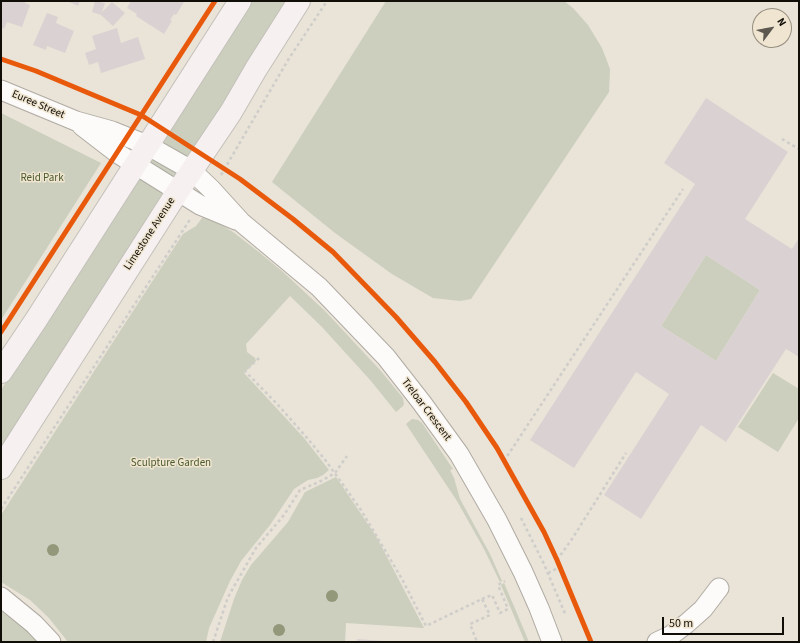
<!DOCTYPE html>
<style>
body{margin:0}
#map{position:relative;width:800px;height:643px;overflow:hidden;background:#e9e3d8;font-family:"Source Sans 3",sans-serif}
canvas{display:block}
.frame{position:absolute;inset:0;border:2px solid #110d07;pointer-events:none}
.north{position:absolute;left:752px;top:8px;width:40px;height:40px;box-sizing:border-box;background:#f0e5d1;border:1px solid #978f80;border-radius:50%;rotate:58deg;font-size:11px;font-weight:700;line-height:16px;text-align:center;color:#110d07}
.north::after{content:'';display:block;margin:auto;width:14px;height:18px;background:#5d5850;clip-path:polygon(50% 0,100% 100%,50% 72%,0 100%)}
.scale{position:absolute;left:662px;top:617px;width:122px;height:18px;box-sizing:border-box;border:2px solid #110d07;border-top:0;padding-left:5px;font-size:12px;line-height:14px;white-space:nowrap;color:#110d07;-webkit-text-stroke:3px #f0e5d1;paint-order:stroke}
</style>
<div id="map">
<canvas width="800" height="643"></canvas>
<div class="frame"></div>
<div class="north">N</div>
<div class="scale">50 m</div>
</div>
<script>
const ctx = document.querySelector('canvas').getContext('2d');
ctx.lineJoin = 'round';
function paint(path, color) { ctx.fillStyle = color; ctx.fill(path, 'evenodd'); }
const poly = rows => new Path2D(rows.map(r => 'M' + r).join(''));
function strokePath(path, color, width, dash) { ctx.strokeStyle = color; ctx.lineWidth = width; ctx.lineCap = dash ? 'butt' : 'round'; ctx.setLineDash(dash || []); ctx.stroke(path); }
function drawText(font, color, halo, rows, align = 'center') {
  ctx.font = font + ' "Source Sans 3",sans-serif'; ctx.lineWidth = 3; ctx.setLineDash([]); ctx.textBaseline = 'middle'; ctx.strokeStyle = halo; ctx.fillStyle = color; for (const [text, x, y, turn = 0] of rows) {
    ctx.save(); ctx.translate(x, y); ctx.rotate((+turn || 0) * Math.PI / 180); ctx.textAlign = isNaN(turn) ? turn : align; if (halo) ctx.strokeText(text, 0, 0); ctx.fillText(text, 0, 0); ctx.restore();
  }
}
paint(poly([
 [250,1,297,1,1,451,1,390],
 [386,1,564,1,573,8,588,25,602,48,610,69,609,92,471,299,460,301,433,298,392,274,335,233,272,182],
 [1,113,101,163,1,320],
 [205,214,233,232,260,253,283,272,324,310,380,370,403,398,404,404,403,406,396,412,371,381,322,327,290,296,246,344,247,352,255,358,256,361,244,373,304,438,329,470,323,475,317,478,308,480,294,489,270,525,241,561,230,581,209,628,206,642,68,642,49,618,30,600,1,582,1,515,183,234,196,226],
 [706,255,760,290,716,361,661,326],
 [773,373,799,389,799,418,778,452,738,427],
 [412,419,418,420,422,423,453,469,450,470,454,478,460,499,490,554,502,581,500,582,484,549,457,501,406,424],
 [336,477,376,536,424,628,346,623,345,642,220,642,234,599,242,580,251,565,288,522,305,492],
 [504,583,516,611,529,642,525,642,501,585],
 [1,609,13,617,40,642,1,642]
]), '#cccfbd');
paint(poly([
 [1,1,25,1,25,3,30,5,22,27,7,22,4,29,1,27],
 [67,1,80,1,78,6],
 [95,1,105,3,102,12,112,2,125,13,113,26,101,15,92,12],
 [131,1,183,1,184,2,176,15,174,14,170,20,172,21,164,34,136,16,137,14,127,8],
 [47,13,58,17,56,23,74,31,65,53,47,46,46,50,33,45],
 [117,28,121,43,138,37,145,59,101,73,98,62,89,65,85,53,96,49,92,36],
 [706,98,788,152,745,219,792,249,799,238,799,357,786,349,726,442,701,425,641,519,604,495,669,394,636,372,574,468,530,440,695,184,664,163],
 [706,255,760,290,716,361,661,326],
 [357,639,384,641,384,642,357,642]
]), '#dad2d2');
const minor = poly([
 [1,90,76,121,112,131,147,145,191,170,211,189,241,222,319,287,386,357,422,403,459,454,497,520,523,572,539,608,552,642],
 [82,126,117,153,200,205,236,220],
 [1,597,34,624,51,642],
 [657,642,670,636,686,624,703,609,719,588]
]);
const major = poly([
 [1,372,36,320,240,1],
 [1,468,178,191,231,112,256,69,299,1]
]);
strokePath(minor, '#b0aba3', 21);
strokePath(major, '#c3c0ba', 24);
strokePath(poly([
 [782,139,799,149],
 [221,175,288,60,327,1],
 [259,358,245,371,279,406,308,439,326,461,361,510,402,579,426,626,482,599,490,615,470,624,477,642],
 [504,461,683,189],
 [1,509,191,218],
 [521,518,544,564,566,616],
 [557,560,572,539,626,453],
 [548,573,560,567],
 [482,599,492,595,500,613,508,609,498,585,505,581],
 [213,642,228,597,256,548,284,515,300,490,321,481,335,473,347,456]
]), '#cfcdca', 2.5, [3, 3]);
strokePath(minor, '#fcfbf9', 19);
strokePath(major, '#f6f1f0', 22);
strokePath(poly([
 [1,59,36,71,141,115,240,179,293,219,333,252,396,317,435,362,466,402,497,448,544,532,557,560,591,642],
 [1,332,215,1]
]), '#e8590c', 5);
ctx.fillStyle = '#929879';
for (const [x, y] of [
 [53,550],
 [332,596],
 [279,630]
]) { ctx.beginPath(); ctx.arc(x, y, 6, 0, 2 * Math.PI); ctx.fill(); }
drawText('11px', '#110d07', '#f0e5d1', [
 ["Euree Street",38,105,23],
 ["Limestone Avenue",150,234,-57],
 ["Treloar Crescent",426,410,53]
]);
drawText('11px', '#4b5b2c', '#f0e5d1', [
 ["Reid Park",42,179],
 ["Sculpture Garden",171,464]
]);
</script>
